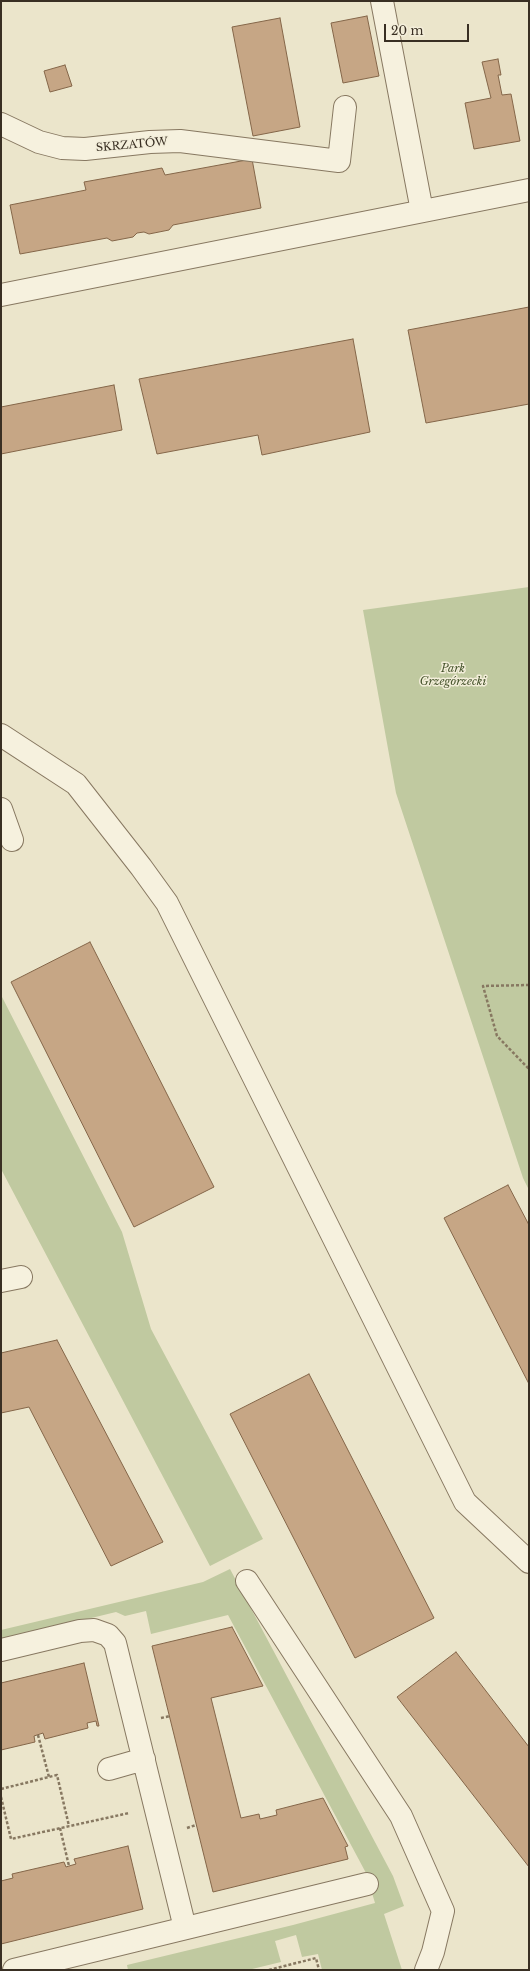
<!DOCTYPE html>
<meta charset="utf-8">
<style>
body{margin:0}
#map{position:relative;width:530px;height:1971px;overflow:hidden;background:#ebe5cb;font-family:"Libre Baskerville",serif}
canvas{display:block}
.frame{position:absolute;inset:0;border:2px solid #392f23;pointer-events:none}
.scale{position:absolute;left:384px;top:24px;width:85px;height:18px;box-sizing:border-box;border:2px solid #392f23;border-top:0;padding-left:5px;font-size:12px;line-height:14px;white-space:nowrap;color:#392f23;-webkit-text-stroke:3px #f3eeda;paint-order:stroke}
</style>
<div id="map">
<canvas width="530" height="1971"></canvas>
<div class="frame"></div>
<div class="scale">20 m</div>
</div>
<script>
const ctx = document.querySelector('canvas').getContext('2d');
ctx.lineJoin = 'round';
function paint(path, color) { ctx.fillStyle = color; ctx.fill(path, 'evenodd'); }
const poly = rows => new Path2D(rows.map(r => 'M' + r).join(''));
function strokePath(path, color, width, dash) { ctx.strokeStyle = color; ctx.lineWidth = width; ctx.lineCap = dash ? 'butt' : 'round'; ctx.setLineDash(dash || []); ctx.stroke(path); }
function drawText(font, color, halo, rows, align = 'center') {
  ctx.font = font + ' "Libre Baskerville",serif'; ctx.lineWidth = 3; ctx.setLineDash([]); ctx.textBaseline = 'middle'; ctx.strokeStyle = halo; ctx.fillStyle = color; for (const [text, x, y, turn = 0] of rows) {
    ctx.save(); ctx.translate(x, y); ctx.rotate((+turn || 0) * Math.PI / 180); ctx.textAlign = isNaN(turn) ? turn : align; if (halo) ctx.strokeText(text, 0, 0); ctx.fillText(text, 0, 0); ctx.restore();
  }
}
paint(poly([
 [529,587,529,1190,523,1178,396,793,363,610],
 [1,995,122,1232,151,1329,263,1539,210,1566,1,1169],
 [230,1569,393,1876,404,1906,384,1914,402,1970,322,1970,318,1954,302,1957,296,1935,275,1941,281,1962,248,1970,128,1970,127,1965,293,1925,375,1903,366,1873,228,1615,151,1634,146,1611,125,1616,116,1612,1,1640,1,1630,203,1582]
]), '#c0c9a0');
const building = poly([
 [367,16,379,76,343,83,331,23,367,16],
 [280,18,300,127,253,136,232,27,280,18],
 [498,59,501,75,498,75,502,95,511,94,520,141,474,149,465,103,491,98,482,62,498,59],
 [65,65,72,86,50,92,44,71,65,65],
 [252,159,261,208,173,225,169,230,149,234,144,232,137,233,133,237,112,241,107,238,20,254,10,205,86,190,84,182,162,168,165,175,252,159],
 [529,307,529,404,426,423,408,330,529,307],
 [353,339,370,432,262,455,258,435,157,454,139,379,353,339],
 [114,385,122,430,1,454,1,407,114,385],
 [90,942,214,1187,134,1227,11,982,90,942],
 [508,1185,529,1225,529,1384,444,1218,508,1185],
 [57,1340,163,1542,111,1566,29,1407,1,1413,1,1353,57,1340],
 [309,1374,434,1618,355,1658,230,1414,309,1374],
 [232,1627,263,1686,211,1698,241,1818,259,1814,260,1819,277,1815,276,1810,323,1798,348,1846,345,1847,348,1859,213,1892,152,1646,232,1627],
 [456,1652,529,1747,529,1867,397,1697,456,1652],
 [84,1663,99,1726,97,1726,96,1721,87,1723,88,1728,45,1739,43,1733,34,1736,35,1742,1,1750,1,1683,84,1663],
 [128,1846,143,1909,1,1944,1,1881,13,1878,12,1874,64,1862,66,1867,69,1866,76,1864,74,1859,128,1846]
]);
paint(building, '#c6a685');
strokePath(building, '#846649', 1);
const minor = poly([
 [382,1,422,211],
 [1,124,39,142,62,148,85,149,150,142,180,141,339,161,345,107],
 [1,295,529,190],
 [1,735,76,784,141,867,167,903,465,1502,529,1562],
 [1,809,12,840],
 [1,1281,21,1277],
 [247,1581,401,1816,443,1911,433,1952,426,1970],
 [1,1650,80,1631,94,1630,108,1635,115,1643,185,1928],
 [109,1769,144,1759],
 [14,1970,367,1884]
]);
strokePath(minor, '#877861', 24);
strokePath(poly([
 [529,985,483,986,497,1036,529,1069],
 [161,1718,170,1716],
 [38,1735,49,1777],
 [1,1789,57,1775,69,1826],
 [1,1797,11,1839,129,1813],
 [60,1828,69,1866],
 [187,1828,196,1825],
 [269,1970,316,1958,319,1970]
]), '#877861', 2.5, [3, 2]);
strokePath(minor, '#f6f1de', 22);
drawText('11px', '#392f23', '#f3eeda', [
 ["SKRZATÓW",132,145,-5]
]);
drawText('italic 11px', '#45532b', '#f3eeda', [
 ["Park",453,669],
 ["Grzegórzecki",453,682]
]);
</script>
